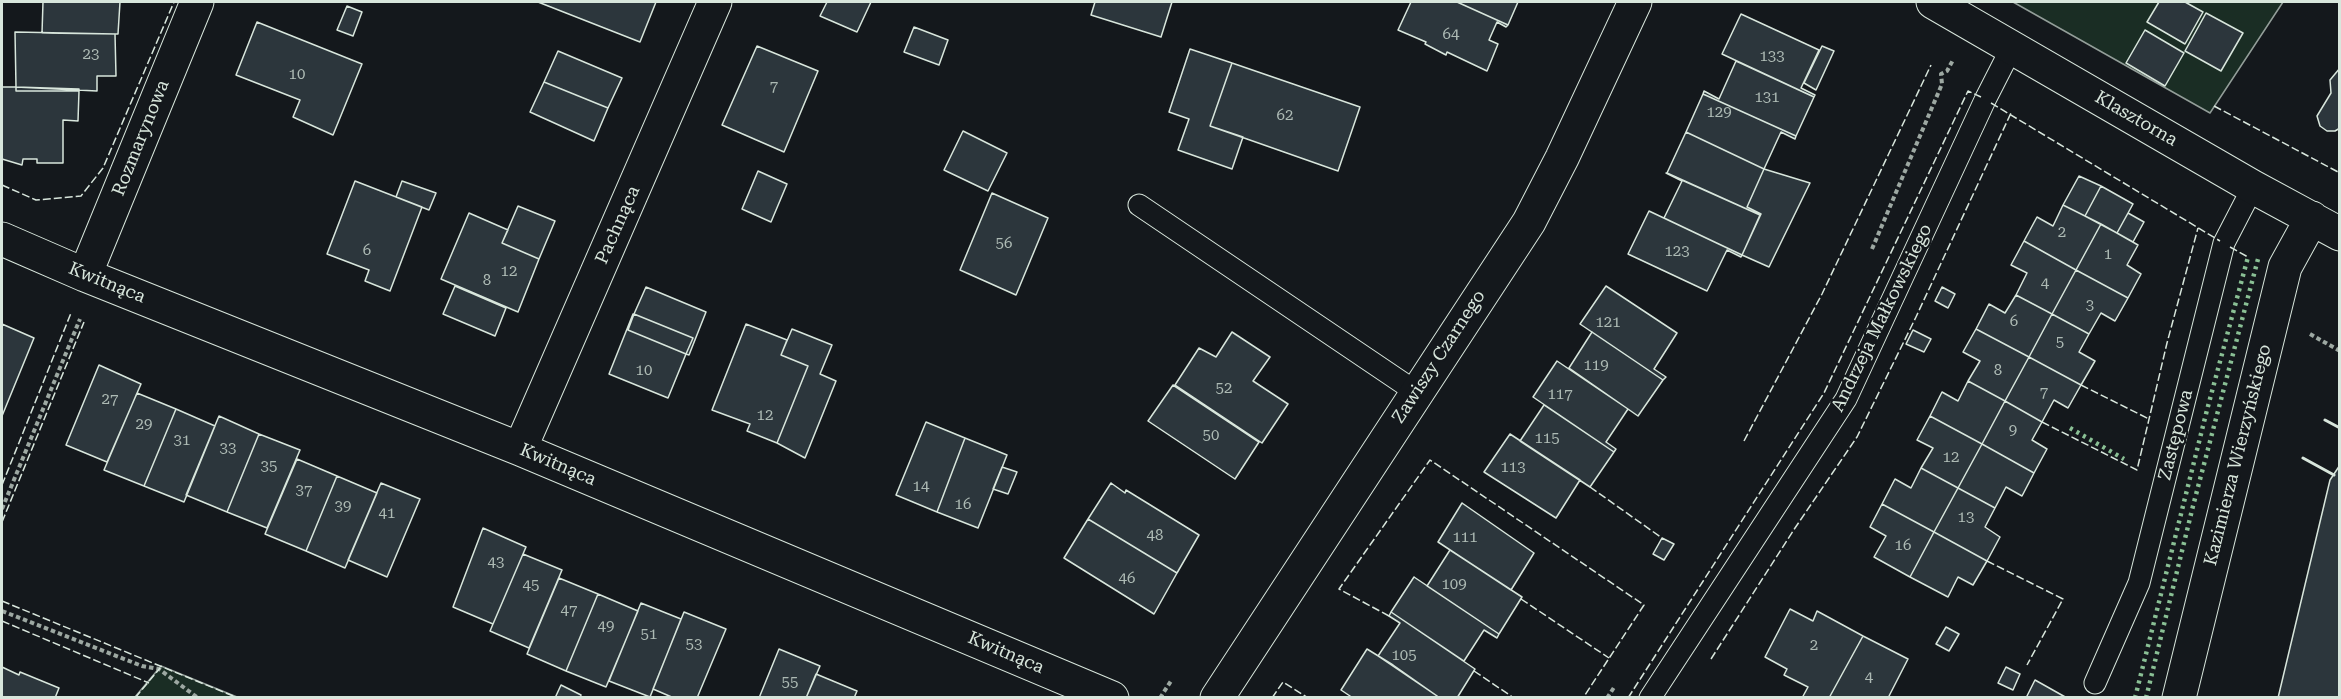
<!DOCTYPE html>
<meta charset="utf-8">
<style>
body{margin:0}
#map{position:relative;width:2341px;height:699px;overflow:hidden;background:#14181c;font-family:"Roboto Serif",serif}
canvas{display:block}
.frame{position:absolute;inset:0;border:3px solid #d8e6dc;pointer-events:none}
</style>
<div id="map">
<canvas width="2341" height="699"></canvas>
<div class="frame"></div>
</div>
<script>
const ctx = document.querySelector('canvas').getContext('2d');
ctx.lineJoin = 'round';
function paint(path, color) { ctx.fillStyle = color; ctx.fill(path, 'evenodd'); }
const poly = rows => new Path2D(rows.map(r => 'M' + r).join(''));
function strokePath(path, color, width, dash) { ctx.strokeStyle = color; ctx.lineWidth = width; ctx.lineCap = dash ? 'butt' : 'round'; ctx.setLineDash(dash || []); ctx.stroke(path); }
function drawText(font, color, halo, rows, align = 'center') {
  ctx.font = font + ' "Roboto Serif",serif'; ctx.lineWidth = 4.5; ctx.setLineDash([]); ctx.textBaseline = 'middle'; ctx.strokeStyle = halo; ctx.fillStyle = color; for (const [text, x, y, turn = 0] of rows) {
    ctx.save(); ctx.translate(x, y); ctx.rotate((+turn || 0) * Math.PI / 180); ctx.textAlign = isNaN(turn) ? turn : align; if (halo) ctx.strokeText(text, 0, 0); ctx.fillText(text, 0, 0); ctx.restore();
  }
}
const green = poly([
 [2013,2,2283,2,2210,113,2013,2],
 [161,666,237,697,238,697,135,697,161,666]
]);
paint(green, '#1a2d24');
strokePath(green, '#939e99', 1.5);
const building = poly([
 [43,2,120,2,118,34,42,33,43,2],
 [538,2,656,2,640,42,538,2],
 [827,2,871,2,857,32,820,16,827,2],
 [1095,2,1172,2,1161,37,1091,15,1095,2],
 [1411,2,1457,2,1508,25,1506,27,1497,22,1489,40,1498,44,1487,71,1447,52,1446,55,1425,44,1426,42,1398,30,1411,2],
 [1457,2,1518,2,1508,25,1457,2],
 [2159,2,2185,2,2203,12,2185,44,2147,22,2159,2],
 [347,6,362,12,353,36,337,30,347,6],
 [2206,13,2243,33,2221,71,2185,51,2206,13],
 [1741,14,1819,50,1801,88,1815,95,1814,97,1722,54,1741,14],
 [257,22,362,64,333,135,293,117,300,100,236,75,257,22],
 [914,27,948,40,939,65,904,52,914,27],
 [2145,30,2184,53,2165,86,2126,63,2145,30],
 [15,32,115,34,116,76,97,76,97,91,16,87,15,32],
 [757,46,818,71,784,152,722,125,757,46],
 [1822,46,1834,51,1816,90,1804,83,1822,46],
 [1190,49,1232,63,1210,126,1243,137,1232,169,1178,150,1189,119,1169,112,1190,49],
 [558,51,622,78,608,108,544,82,558,51],
 [1736,61,1814,97,1796,136,1703,94,1704,91,1719,99,1736,61],
 [1232,63,1360,107,1338,171,1210,126,1232,63],
 [2340,68,2340,128,2335,131,2327,131,2320,126,2317,116,2331,93,2330,80,2340,68],
 [544,82,608,108,594,141,530,112,544,82],
 [2,87,16,87,16,91,79,91,78,121,63,120,63,163,37,163,37,159,23,159,22,165,2,159,2,87],
 [16,87,79,89,79,91,16,91,16,87],
 [1703,94,1796,136,1795,139,1781,132,1764,169,1686,132,1703,94],
 [963,131,1007,153,988,191,944,170,963,131],
 [1686,132,1764,169,1747,207,1761,214,1760,215,1667,173,1686,132],
 [1764,169,1810,183,1769,267,1742,255,1761,214,1747,207,1764,169],
 [758,171,787,184,771,222,742,209,758,171],
 [1666,173,1760,215,1742,255,1664,218,1682,181,1666,173],
 [2079,176,2101,186,2085,216,2063,205,2079,176],
 [355,181,422,207,390,291,365,281,369,270,327,254,355,181],
 [402,181,436,193,429,210,396,197,402,181],
 [2101,186,2133,204,2117,233,2085,216,2101,186],
 [992,193,1048,218,1016,295,960,270,992,193],
 [2063,205,2101,224,2076,270,2024,241,2037,217,2053,226,2063,205],
 [518,206,555,221,539,259,502,243,518,206],
 [1649,211,1742,255,1741,257,1727,250,1707,291,1628,254,1649,211],
 [469,213,508,230,502,243,539,259,518,312,441,279,469,213],
 [2128,213,2144,222,2133,242,2117,233,2128,213],
 [2101,224,2138,245,2127,265,2141,274,2128,298,2076,270,2101,224],
 [2024,241,2076,270,2052,314,2016,295,2027,273,2011,265,2024,241],
 [2076,270,2128,298,2115,321,2101,313,2089,334,2052,314,2076,270],
 [455,286,506,308,495,336,443,314,455,286],
 [1606,286,1677,333,1654,369,1666,377,1663,380,1580,324,1606,286],
 [646,287,706,312,689,355,686,354,693,338,634,314,646,287],
 [1942,287,1955,294,1948,308,1935,301,1942,287],
 [2016,295,2052,314,2029,357,1976,329,1989,304,2005,313,2016,295],
 [633,314,628,330,686,354,668,398,609,374,633,314],
 [634,314,693,338,686,354,628,330,634,314],
 [2052,314,2089,334,2079,352,2095,361,2081,385,2029,357,2052,314],
 [2,324,34,338,2,416,2,324],
 [746,324,787,340,781,355,808,366,777,443,747,431,750,424,712,410,746,324],
 [792,329,832,345,820,374,836,381,805,458,777,443,808,366,781,355,792,329],
 [1976,329,2029,357,2005,401,1968,381,1980,361,1963,352,1976,329],
 [1913,330,1931,339,1924,352,1906,344,1913,330],
 [1232,332,1270,357,1253,381,1288,404,1262,443,1175,385,1199,348,1216,357,1232,332],
 [1592,332,1663,380,1638,416,1569,368,1592,332],
 [2029,357,2081,385,2068,408,2054,400,2042,422,2005,401,2029,357],
 [1557,361,1628,409,1606,442,1616,449,1614,452,1533,397,1557,361],
 [99,365,141,384,107,462,66,445,99,365],
 [1968,381,2005,401,1982,444,1930,416,1942,392,1958,401,1968,381],
 [1173,385,1259,442,1235,479,1148,421,1173,385],
 [137,393,176,409,144,486,104,470,137,393],
 [2005,401,2042,422,2032,440,2047,449,2034,473,1982,444,2005,401],
 [1544,405,1614,452,1590,487,1520,441,1544,405],
 [176,409,215,426,184,502,144,486,176,409],
 [219,416,259,434,227,512,186,495,219,416],
 [1930,416,1982,444,1958,488,1921,468,1933,448,1917,440,1930,416],
 [926,422,965,438,937,512,896,495,926,422],
 [259,434,300,450,267,528,227,512,259,434],
 [1510,434,1580,480,1556,518,1484,472,1510,434],
 [965,438,1007,455,978,528,937,512,965,438],
 [1982,444,2034,473,2022,496,2006,487,1995,508,1958,488,1982,444],
 [297,459,337,476,306,551,265,534,297,459],
 [2340,465,2340,698,2278,698,2330,480,2340,465],
 [1002,467,1017,472,1008,494,993,489,1002,467],
 [1921,468,1958,488,1934,532,1882,504,1895,479,1911,488,1921,468],
 [337,476,377,493,345,568,306,551,337,476],
 [381,483,420,499,387,577,348,560,381,483],
 [1111,483,1125,493,1126,490,1199,535,1177,573,1088,519,1111,483],
 [1958,488,1995,508,1985,527,2000,537,1987,561,1934,532,1958,488],
 [1462,503,1534,553,1511,590,1438,542,1462,503],
 [1882,504,1934,532,1910,577,1874,557,1886,536,1870,527,1882,504],
 [1088,519,1177,573,1154,614,1064,558,1088,519],
 [483,528,526,547,493,624,453,607,483,528],
 [1934,532,1987,561,1973,585,1958,577,1948,597,1910,577,1934,532],
 [1662,538,1674,544,1664,560,1653,554,1662,538],
 [1450,550,1522,597,1499,634,1427,586,1450,550],
 [523,554,562,570,529,648,490,631,523,554],
 [1414,577,1499,634,1497,638,1484,630,1464,661,1391,612,1414,577],
 [559,578,598,594,566,671,527,654,559,578],
 [598,594,638,611,606,687,566,671,598,594],
 [641,603,681,619,650,697,609,681,641,603],
 [1790,609,1813,621,1817,611,1863,636,1829,698,1802,698,1808,687,1784,675,1787,669,1765,657,1790,609],
 [684,612,726,629,697,698,674,698,653,689,684,612],
 [1391,612,1475,669,1457,698,1440,698,1378,656,1400,623,1389,616,1391,612],
 [1946,627,1959,634,1949,651,1936,644,1946,627],
 [1863,636,1908,659,1888,698,1829,698,1863,636],
 [779,649,820,666,806,698,759,698,779,649],
 [1367,649,1393,665,1440,698,1353,698,1341,690,1367,649],
 [2,667,19,675,20,672,59,688,55,698,2,698,2,667],
 [2006,667,2020,674,2013,690,1998,683,2006,667],
 [816,674,857,691,854,698,806,698,816,674],
 [2035,680,2067,698,2026,698,2035,680],
 [561,685,581,695,580,698,555,698,561,685]
]);
paint(building, '#2c363c');
strokePath(building, '#d8e6dc', 1.5);
const service = poly([
 [1139,205,1416,392],
 [2095,683,2139,583,2224,243,2253,187],
 [1650,698,1846,399,1985,100,2012,47]
]);
const minor = poly([
 [1933,2,2253,187,2340,234],
 [2,239,85,275,520,449,1112,698],
 [85,275,197,2],
 [520,449,715,2],
 [1217,698,1529,222,1562,158,1635,2],
 [2179,698,2285,267,2312,218]
]);
strokePath(service, '#d8e6dc', 23);
strokePath(minor, '#d8e6dc', 35);
strokePath(poly([
 [1872,249,1942,84,1941,74,1947,71,1953,60],
 [2310,334,2340,351],
 [2,509,80,319],
 [2,611,142,666,159,669,198,698],
 [1160,698,1171,681],
 [1607,698,1615,686]
]), '#9da8a2', 4, [4.5, 3]);
strokePath(service, '#14181c', 21);
strokePath(minor, '#14181c', 33);
strokePath(poly([
 [2070,428,2124,459],
 [2135,698,2207,410,2248,257],
 [2146,698,2193,506,2258,259]
]), '#8ac095', 4.5, [3, 4.5]);
strokePath(poly([
 [1991,103,2220,241],
 [2214,106,2340,173],
 [2,185,36,200,81,196,103,168,174,2],
 [2230,247,2248,257],
 [2081,385,2149,419],
 [2042,422,2137,470,2167,343,2198,228],
 [1744,441,1822,294,1931,65],
 [2,485,71,313],
 [1590,487,1662,538],
 [2,522,84,322],
 [1987,561,2063,599,2027,665],
 [1521,599,1609,658],
 [2,601,238,698],
 [1389,616,1339,589,1430,460,1644,605,1583,698],
 [2,621,149,683],
 [1711,659,1795,528,1857,437,1916,317,2011,113],
 [1474,671,1514,698],
 [135,698,160,668],
 [1272,698,1283,682,1308,698],
 [1628,698,1824,393,1968,91,1981,97]
]), '#d8e6dc', 1.5, [8, 3]);
strokePath(poly([
 [2325,420,2340,428],
 [2303,458,2334,475]
]), '#d8e6dc', 3);
drawText('15px', '#adbab4', null, [
 ["64",1451,35],
 ["23",91,55],
 ["133",1772,57],
 ["10",297,75],
 ["7",774,87],
 ["131",1767,98],
 ["129",1719,113],
 ["62",1285,116],
 ["2",2062,233],
 ["56",1004,244],
 ["6",367,251],
 ["123",1677,252],
 ["1",2108,255],
 ["12",509,272],
 ["8",487,281],
 ["4",2045,284],
 ["3",2090,306],
 ["6",2014,322],
 ["121",1608,323],
 ["5",2060,343],
 ["119",1596,366],
 ["10",644,371],
 ["8",1998,371],
 ["52",1224,389],
 ["7",2044,393],
 ["117",1560,395],
 ["27",110,400],
 ["12",765,416],
 ["29",144,425],
 ["9",2013,431],
 ["50",1211,436],
 ["115",1547,439],
 ["31",182,441],
 ["33",228,449],
 ["12",1951,458],
 ["35",269,467],
 ["113",1513,468],
 ["14",921,487],
 ["37",304,491],
 ["16",963,505],
 ["39",343,507],
 ["41",387,514],
 ["13",1966,518],
 ["48",1155,536],
 ["111",1465,538],
 ["16",1903,546],
 ["43",496,563],
 ["46",1127,579],
 ["109",1454,585],
 ["45",531,586],
 ["47",569,611],
 ["49",606,627],
 ["51",649,635],
 ["53",694,645],
 ["2",1814,646],
 ["105",1404,656],
 ["4",1869,678],
 ["55",790,683]
]);
drawText('18px', '#d8e6dc', '#14181c', [
 ["Klasztorna",2136,119,30],
 ["Rozmarynowa",141,138,-68],
 ["Pachnąca",618,225,-66],
 ["Kwitnąca",107,283,22],
 ["Andrzeja Małkowskiego",1882,318,-64],
 ["Zawiszy Czarnego",1439,357,-57],
 ["Zastępowa",2176,435,-76],
 ["Kazimierza Wierzyńskiego",2238,455,-76],
 ["Kwitnąca",558,465,23],
 ["Kwitnąca",1006,653,23]
]);
</script>
